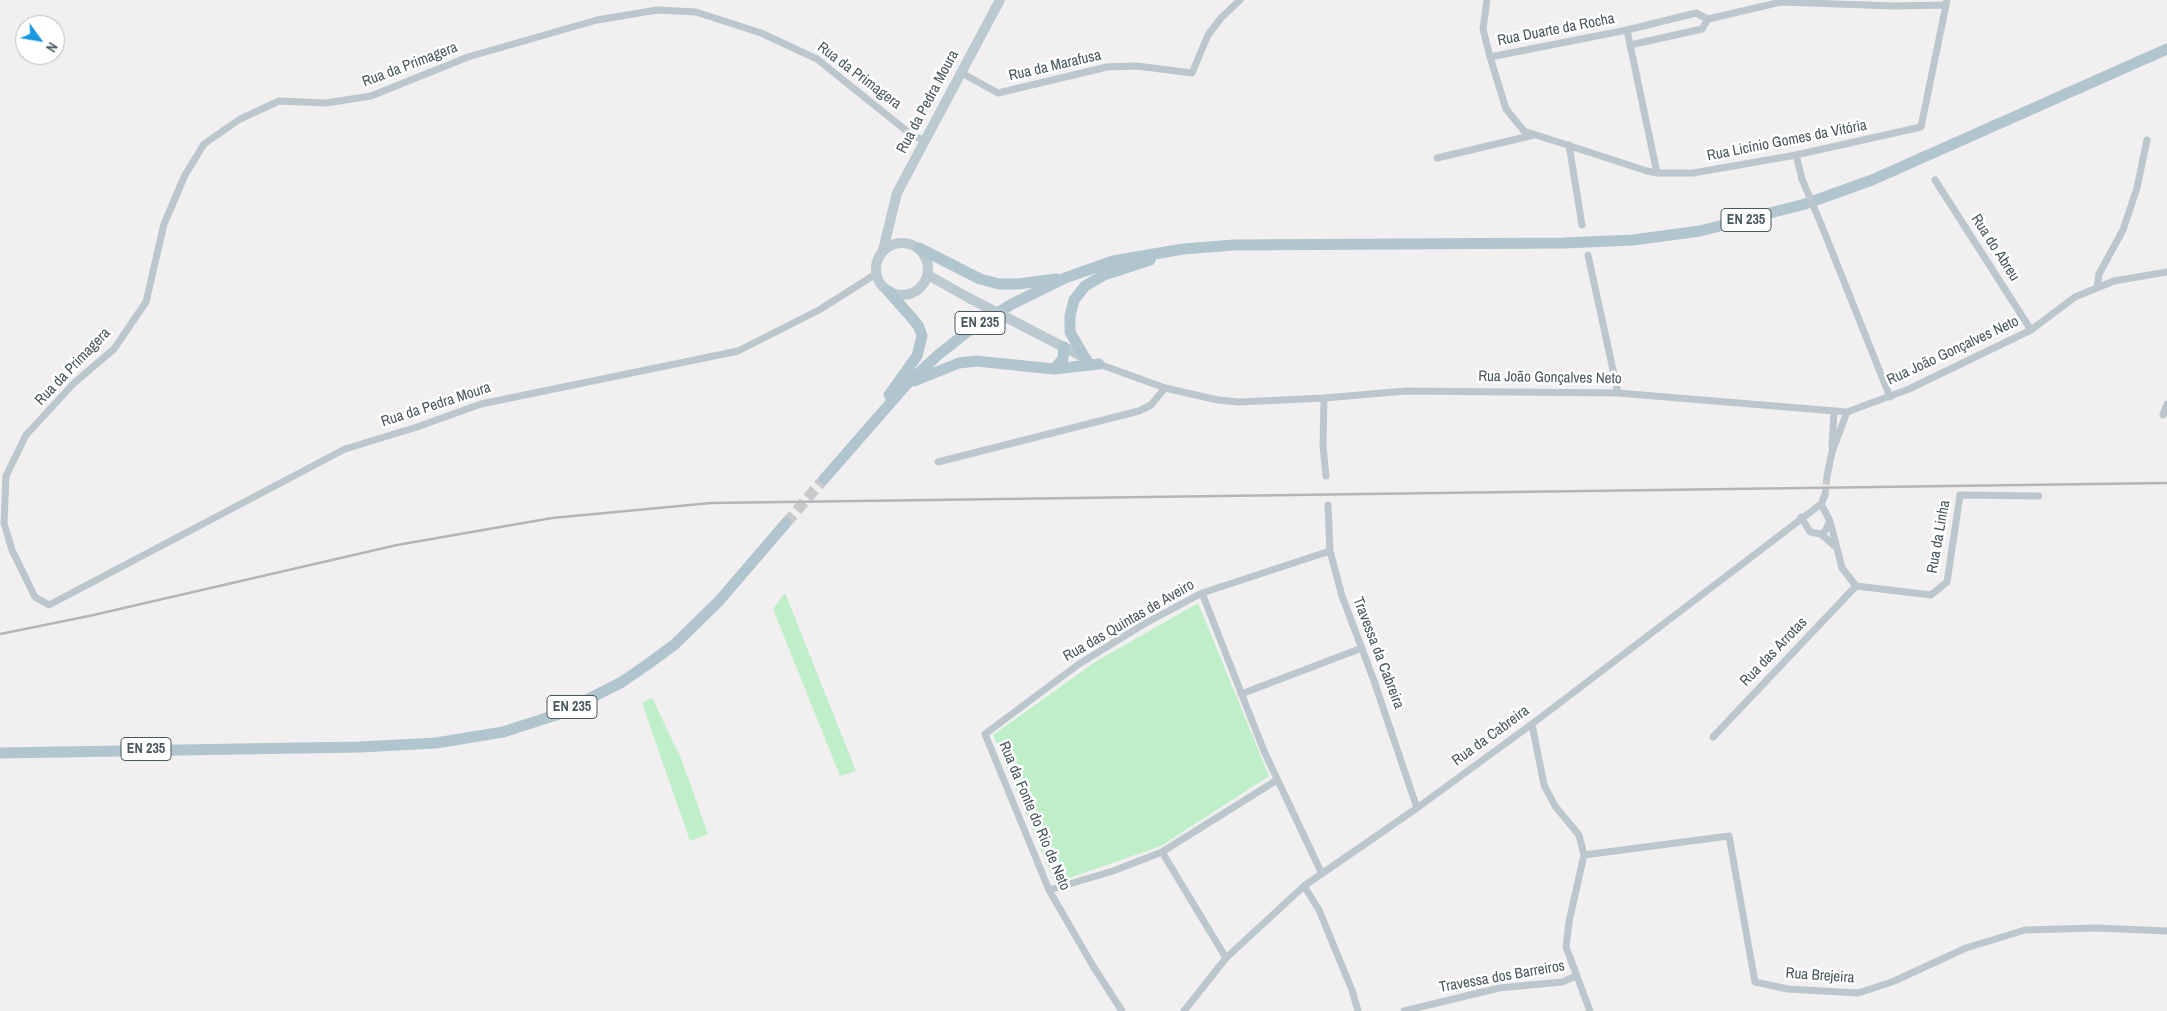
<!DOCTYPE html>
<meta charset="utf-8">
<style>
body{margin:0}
#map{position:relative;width:2167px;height:1011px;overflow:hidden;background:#f2eff0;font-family:"Archivo Narrow",sans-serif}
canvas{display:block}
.north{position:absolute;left:15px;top:15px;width:50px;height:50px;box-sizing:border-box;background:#fff;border:1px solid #b6bcbe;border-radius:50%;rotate:122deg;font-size:14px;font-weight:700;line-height:20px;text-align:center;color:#48575d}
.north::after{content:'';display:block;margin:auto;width:18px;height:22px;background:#1b99e0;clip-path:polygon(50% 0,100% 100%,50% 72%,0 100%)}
</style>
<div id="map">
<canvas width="2167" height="1011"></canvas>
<div class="north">N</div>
</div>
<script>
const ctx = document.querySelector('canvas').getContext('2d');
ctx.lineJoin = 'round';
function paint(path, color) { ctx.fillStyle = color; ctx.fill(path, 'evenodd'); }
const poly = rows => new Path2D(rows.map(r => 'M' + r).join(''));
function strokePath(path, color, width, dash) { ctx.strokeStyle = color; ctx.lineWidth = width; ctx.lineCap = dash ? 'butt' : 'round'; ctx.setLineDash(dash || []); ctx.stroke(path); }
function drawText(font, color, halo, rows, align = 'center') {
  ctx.font = font + ' "Archivo Narrow",sans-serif'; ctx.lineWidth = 5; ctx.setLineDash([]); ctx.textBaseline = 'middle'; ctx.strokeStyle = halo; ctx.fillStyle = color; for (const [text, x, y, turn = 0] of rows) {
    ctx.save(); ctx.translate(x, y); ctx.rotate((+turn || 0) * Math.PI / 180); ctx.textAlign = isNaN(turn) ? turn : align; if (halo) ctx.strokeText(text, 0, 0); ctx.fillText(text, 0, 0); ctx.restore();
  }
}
paint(poly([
 [785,593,856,771,840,776,773,609],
 [1198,603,1269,776,1161,846,1055,883,993,735,1095,662],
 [652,698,681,758,708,834,690,841,642,703]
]), '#bfefc8');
strokePath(poly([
 [1825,495,1827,476]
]), '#c8c9cb', 7, [7, 3.5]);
strokePath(poly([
 [786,523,824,479]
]), '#c8c9cb', 11, [11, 5.5]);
strokePath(poly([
 [1487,0,1483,29,1490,57,1506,109,1524,131,1647,171,1657,173,1693,173,1796,155,1921,127,1947,0],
 [1708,19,1781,2,1894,6,1946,5],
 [1627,30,1657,173],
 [1490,57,1627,30,1696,13,1708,19,1702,29,1630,45],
 [960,72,998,93,1107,67,1137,66,1192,73,1208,35,1221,18,1240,0],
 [1569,145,1582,225],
 [1796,155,1802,179],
 [1437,158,1534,135],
 [1935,180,2031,330],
 [1821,224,1890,397],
 [1588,255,1618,393],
 [876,274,819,310,738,351,481,404,417,427,345,449,49,605,35,597,12,550,4,523,6,476,26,435,74,383,114,349,146,302,164,224,185,175,204,144,240,119,279,101,326,103,371,96,468,57,597,20,657,10,696,12,761,33,817,59,913,136,924,140],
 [2097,288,2099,274,2123,230,2137,188,2147,140],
 [1099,364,1165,388,1218,400,1239,402,1324,398,1406,391,1618,393,1847,412,1909,389,2031,330,2075,297,2114,281,2167,272],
 [1324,398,1323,446,1326,476],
 [2163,415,2167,404],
 [1832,447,1834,412],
 [938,462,1139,411,1151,405,1165,388],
 [1827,476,1832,452,1847,412],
 [1328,505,1330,551,1342,596,1373,678,1417,808],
 [1801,517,1810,532,1821,534,1825,531,1830,521,1821,504],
 [1830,521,1842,568,1856,586,1931,595,1947,582,1960,495,2039,496],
 [1821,534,1836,547],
 [1202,593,1264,751,1322,874],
 [1241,694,1362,648],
 [1532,724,1544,785,1555,806,1579,835,1584,855,1569,922,1566,947,1590,1011],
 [1713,737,1856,586],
 [1162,852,1226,958],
 [1584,855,1729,836,1755,982,1788,989,1858,993,1892,982,1966,948,2025,930,2096,928,2167,931],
 [1304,886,1319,910,1352,990,1358,1011],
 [1049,890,1113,871,1162,852,1277,780],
 [1122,1011,1093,966,1049,890,985,734,1079,664,1144,624,1202,593,1330,551],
 [1184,1011,1226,958,1304,886,1417,808,1532,724,1821,504,1825,495],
 [1404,1011,1499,988,1562,982,1576,976]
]), '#bbc7cc', 7);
strokePath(poly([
 '876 269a26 26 0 1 1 52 0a26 26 0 1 1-52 0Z',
 [883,250,897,193,1000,0],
 [928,275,969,298],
 [1021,325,1087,359]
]), '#bbcad1', 10);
strokePath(poly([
 [919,248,980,279,999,284,1018,284,1056,279],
 [888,291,912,318,919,327,922,336,917,356,889,395],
 [1085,358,1070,332,1070,316,1074,300,1085,286,1104,275,1150,260],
 [1054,369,1063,359,1064,347],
 [914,381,959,363,976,361,1054,369,1099,364],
 [824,479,907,384,938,355,971,329,1012,304,1065,278,1113,261,1183,249,1234,245,1564,243,1633,240,1700,231,1805,204,1872,180,2167,49],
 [0,753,360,747,436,743,503,732,559,714,622,682,648,664,674,645,719,601,786,523]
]), '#b0c5ce', 11);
strokePath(poly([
 [0,634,89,616,397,545,552,518,711,503,2167,483]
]), '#b2b6ba', 2.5);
strokePath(poly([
 [1802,179,1821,224]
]), '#bbc7cc', 7);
strokePath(poly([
 [969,298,1021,325]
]), '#bbcad1', 10);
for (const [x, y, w] of [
 [1746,220,50],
 [980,323,50],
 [572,707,50],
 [146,749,50]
]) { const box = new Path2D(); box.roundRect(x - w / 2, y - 11.5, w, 23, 4); ctx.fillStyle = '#fff'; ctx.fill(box); strokePath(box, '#48575d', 1); }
drawText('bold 14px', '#48575d', null, [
 ["EN 235",1746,220],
 ["EN 235",980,323],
 ["EN 235",572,707],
 ["EN 235",146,749]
]);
drawText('15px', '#48575d', '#fff', [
 ["Rua Duarte da Rocha",1556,30,-11],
 ["Rua da Primagera",410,65,-21],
 ["Rua da Marafusa",1055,66,-13],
 ["Rua da Primagera",859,76,37],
 ["Rua da Pedra Moura",928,102,-62],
 ["Rua Licínio Gomes da Vitória",1787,141,-11],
 ["Rua do Abreu",1995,248,57],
 ["Rua João Gonçalves Neto",1953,351,-25],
 ["Rua da Primagera",73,367,-46],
 ["Rua João Gonçalves Neto",1550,378,1],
 ["Rua da Pedra Moura",436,405,-18],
 ["Rua da Linha",1939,537,-80],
 ["Rua das Quintas de Aveiro",1129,621,-30],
 ["Rua das Arrotas",1774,652,-46],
 ["Travessa da Cabreira",1378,653,69],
 ["Rua da Cabreira",1491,736,-36],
 ["Rua da Fonte do Rio de Neto",1034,816,67],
 ["Rua Brejeira",1820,976,4],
 ["Travessa dos Barreiros",1502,977,-10]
]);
</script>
